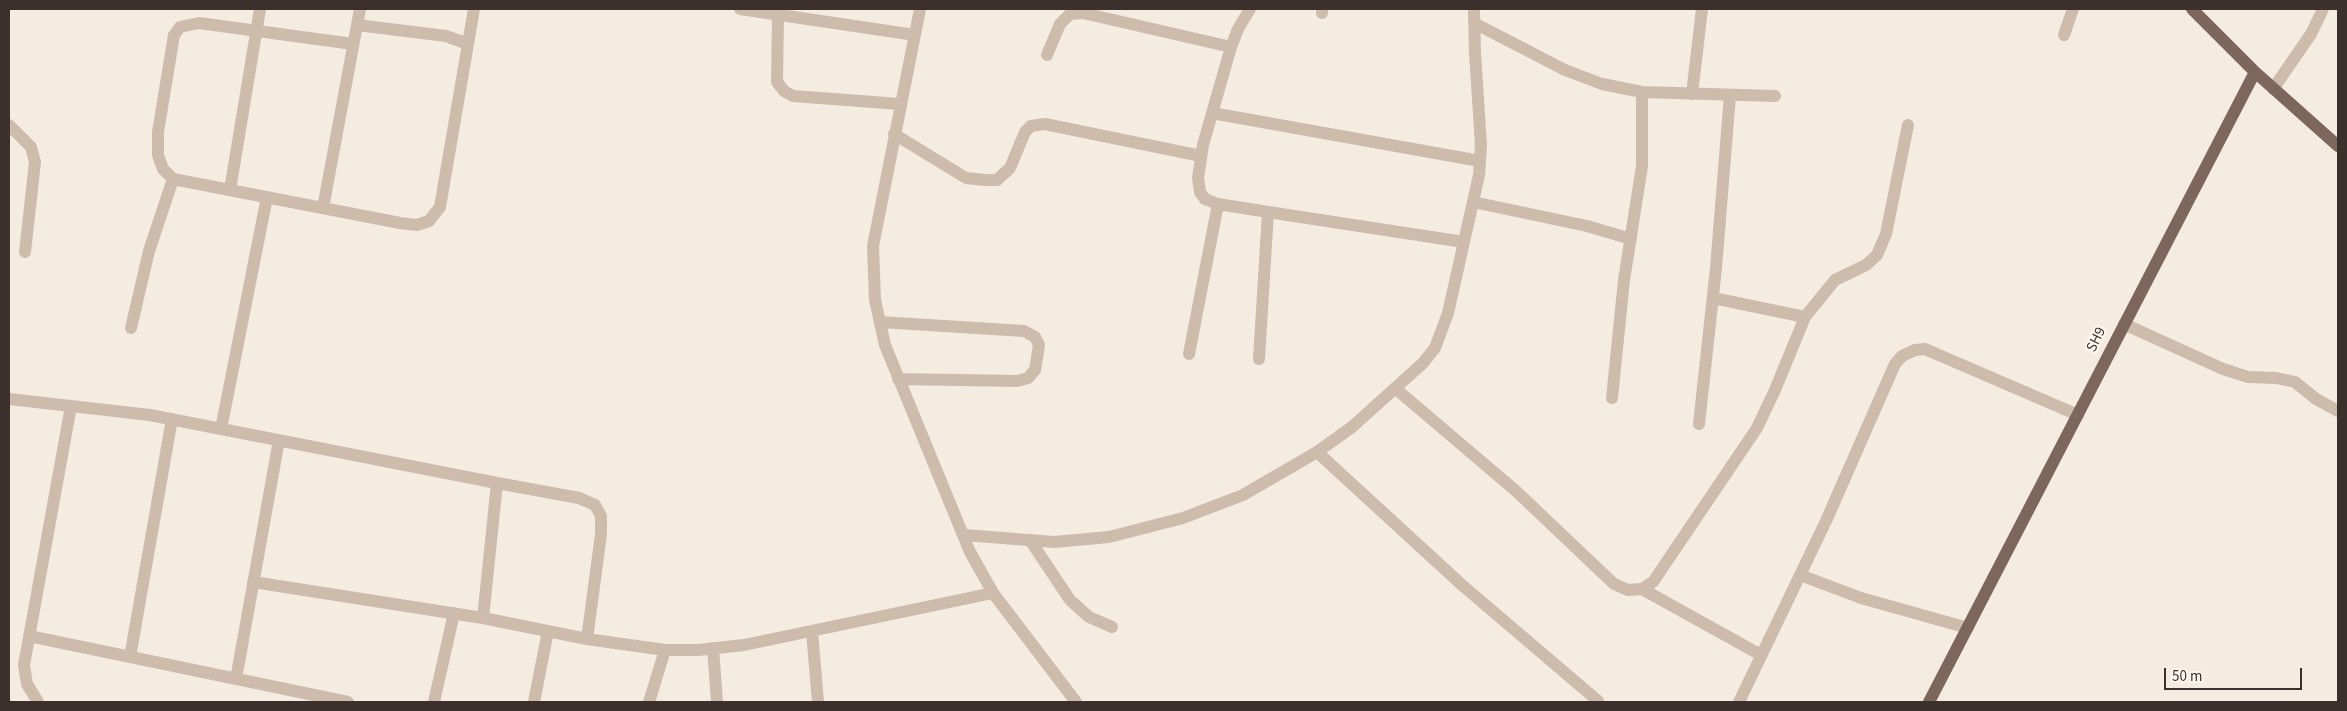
<!DOCTYPE html>
<style>
body{margin:0}
#map{position:relative;width:2347px;height:711px;overflow:hidden;background:#f4ebe1;font-family:"Source Sans 3",sans-serif}
canvas{display:block}
.frame{position:absolute;inset:0;border:10px solid #3b302b;pointer-events:none}
.scale{position:absolute;left:2164px;top:668px;width:138px;height:22px;box-sizing:border-box;border:2px solid #3b302b;border-top:0;padding-left:6px;font-size:15px;line-height:18px;white-space:nowrap;color:#3b302b;-webkit-text-stroke:4px #fbf5ee;paint-order:stroke}
</style>
<div id="map">
<canvas width="2347" height="711"></canvas>
<div class="frame"></div>
<div class="scale">50 m</div>
</div>
<script>
const ctx = document.querySelector('canvas').getContext('2d');
ctx.lineJoin = 'round';
const poly = rows => new Path2D(rows.map(r => 'M' + r).join(''));
function strokePath(path, color, width, dash) { ctx.strokeStyle = color; ctx.lineWidth = width; ctx.lineCap = dash ? 'butt' : 'round'; ctx.setLineDash(dash || []); ctx.stroke(path); }
function drawText(font, color, halo, rows, align = 'center') {
  ctx.font = font + ' "Source Sans 3",sans-serif'; ctx.lineWidth = 5; ctx.setLineDash([]); ctx.textBaseline = 'middle'; ctx.strokeStyle = halo; ctx.fillStyle = color; for (const [text, x, y, turn = 0] of rows) {
    ctx.save(); ctx.translate(x, y); ctx.rotate((+turn || 0) * Math.PI / 180); ctx.textAlign = isNaN(turn) ? turn : align; if (halo) ctx.strokeText(text, 0, 0); ctx.fillText(text, 0, 0); ctx.restore();
  }
}
strokePath(poly([
 [740,9,915,35],
 [920,9,873,246,875,300,885,345,970,552,993,593,1076,702],
 [1250,9,1238,29,1231,47,1203,145,1198,178,1200,192,1205,199,1218,204,1268,212,1464,242],
 [1322,13,1322,9],
 [778,14,777,82,784,91,793,96,900,104],
 [1474,23,1565,70,1602,84,1642,92,1775,96],
 [357,25,446,36,468,44],
 [2064,35,2073,9],
 [353,44,199,23,180,27,174,35,158,132,158,155,163,169,173,179,400,223,417,225,429,221,440,207,474,9],
 [1047,55,1060,24,1070,14,1083,13,1231,47],
 [2273,89,2311,34,2323,9],
 [1692,94,1702,9],
 [1212,113,1480,161],
 [9,125,31,147,35,162,25,252],
 [894,134,966,178,985,180,997,180,1010,168,1025,132,1031,126,1045,124,1201,156],
 [230,190,260,9],
 [1473,202,1587,226,1631,239],
 [323,208,360,9],
 [1713,298,1805,317],
 [880,322,1024,331,1035,337,1039,345,1035,370,1028,378,1017,381,898,379],
 [2124,324,2223,369,2248,377,2276,378,2295,382,2316,399,2338,411],
 [131,328,149,251,173,179],
 [1189,354,1218,204],
 [1259,359,1268,212],
 [1396,389,1516,491,1614,584,1628,590,1642,589,1653,582,1757,428,1775,390,1805,317,1835,280,1866,265,1877,255,1886,234,1908,125],
 [1612,398,1624,280,1642,166,1642,92],
 [9,399,150,415,497,483,483,618,587,639,665,650,698,650,744,645,993,593],
 [1699,424,1716,268,1730,95],
 [221,429,267,197],
 [1317,452,1462,585,1598,701],
 [497,483,579,498,595,505,601,516,601,534,587,639],
 [964,535,1054,542,1109,537,1183,518,1243,495,1317,452,1352,427,1423,363,1435,348,1448,313,1479,175,1481,145,1475,53,1474,9],
 [1030,540,1070,600,1089,617,1112,627],
 [1800,575,1861,598,1968,628],
 [253,582,483,618],
 [1642,589,1761,655],
 [812,632,818,702],
 [29,636,348,702],
 [713,648,717,702],
 [130,657,172,419],
 [236,679,279,440],
 [38,702,27,684,24,665,71,406],
 [434,702,454,613],
 [534,702,548,631],
 [649,702,665,650],
 [1739,702,1826,521,1895,364,1902,356,1915,350,1925,349,2078,415]
]), '#cdbbac', 12);
strokePath(poly([
 [2255,72,2338,146],
 [1929,702,2255,72,2192,9]
]), '#7d675c', 12);
drawText('15px', '#3b302b', '#fbf5ee', [
 ["SH9",2097,340,-64]
]);
</script>
